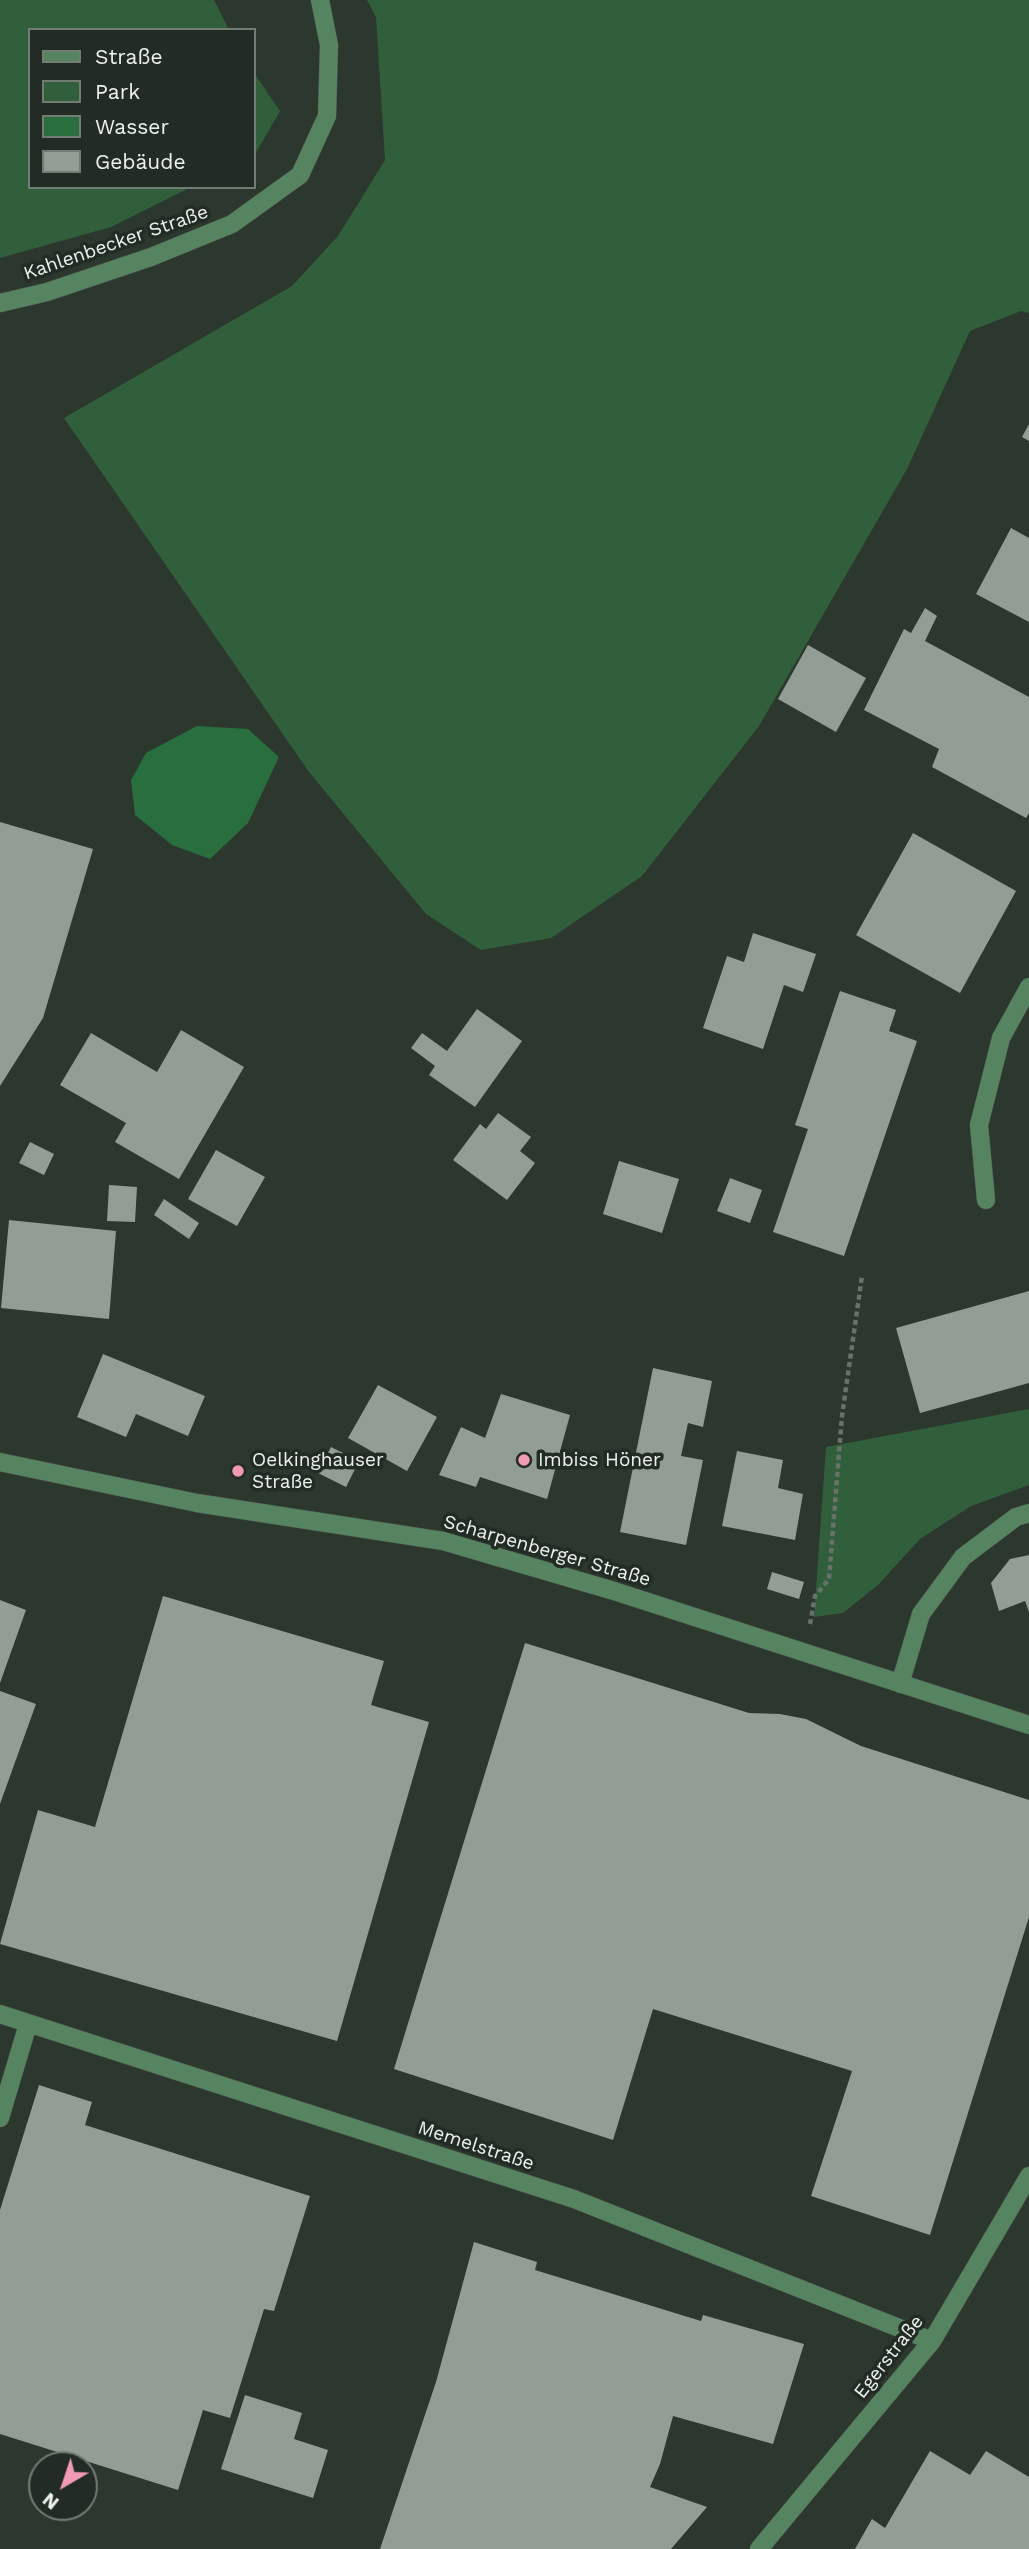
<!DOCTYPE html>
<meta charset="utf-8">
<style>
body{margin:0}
#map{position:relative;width:1029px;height:2549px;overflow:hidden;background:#2c372e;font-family:"Work Sans",sans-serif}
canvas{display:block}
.legend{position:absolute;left:28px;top:28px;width:228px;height:161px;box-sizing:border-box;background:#222c24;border:2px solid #737c74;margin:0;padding:9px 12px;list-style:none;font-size:21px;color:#ecf3ed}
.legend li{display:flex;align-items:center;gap:14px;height:35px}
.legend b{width:35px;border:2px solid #737c74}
.north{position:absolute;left:28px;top:2451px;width:70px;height:70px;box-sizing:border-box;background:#222c24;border:2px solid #737c74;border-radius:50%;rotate:219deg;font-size:19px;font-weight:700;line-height:28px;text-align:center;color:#ecf3ed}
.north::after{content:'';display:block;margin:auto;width:24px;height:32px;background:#f19ab4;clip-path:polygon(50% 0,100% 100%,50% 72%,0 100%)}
</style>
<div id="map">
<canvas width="1029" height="2549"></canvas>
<ul class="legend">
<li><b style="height:9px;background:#568360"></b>Straße</li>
<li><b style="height:19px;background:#315f3c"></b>Park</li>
<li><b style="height:19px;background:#296e3e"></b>Wasser</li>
<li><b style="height:19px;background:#929e94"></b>Gebäude</li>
</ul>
<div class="north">N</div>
</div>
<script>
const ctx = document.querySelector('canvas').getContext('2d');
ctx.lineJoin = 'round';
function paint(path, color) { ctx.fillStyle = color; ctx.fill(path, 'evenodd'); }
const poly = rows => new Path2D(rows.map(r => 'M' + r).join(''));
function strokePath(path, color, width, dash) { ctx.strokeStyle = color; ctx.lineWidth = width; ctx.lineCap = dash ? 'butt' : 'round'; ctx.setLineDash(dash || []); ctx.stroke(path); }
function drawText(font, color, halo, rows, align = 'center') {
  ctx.font = font + ' "Work Sans",sans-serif'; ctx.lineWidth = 7; ctx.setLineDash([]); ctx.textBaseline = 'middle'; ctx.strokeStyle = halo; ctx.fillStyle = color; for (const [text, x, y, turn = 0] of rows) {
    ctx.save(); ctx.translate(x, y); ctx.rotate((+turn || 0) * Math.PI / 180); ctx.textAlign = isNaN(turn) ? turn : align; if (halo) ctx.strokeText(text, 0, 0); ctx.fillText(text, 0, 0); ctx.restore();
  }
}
paint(poly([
 [0,0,214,0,229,30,30,30,30,187,191,187,111,227,0,258],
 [367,0,1029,0,1029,313,1021,311,970,331,907,469,759,726,642,876,551,938,481,950,426,914,309,772,64,418,292,286,338,236,385,160,376,17],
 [254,73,280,111,254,156],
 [1029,1409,1029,1485,971,1506,920,1539,878,1585,843,1613,814,1617,826,1447]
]), '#315f3c');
paint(poly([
 [197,726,248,729,279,757,248,823,210,859,172,845,135,815,131,780,146,753]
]), '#296e3e');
paint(poly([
 [1029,424,1029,441,1022,437],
 [1011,528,1029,538,1029,622,976,594],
 [925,608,937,616,925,641,1029,697,1029,813,1026,818,932,767,939,749,864,710,904,629,911,633],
 [808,645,866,678,836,732,778,699],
 [0,822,93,849,43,1018,0,1086],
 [913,833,1016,891,960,993,856,935],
 [753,933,816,954,803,992,784,985,763,1049,703,1028,727,956,744,962],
 [840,991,896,1010,889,1031,917,1041,844,1256,773,1232,808,1129,795,1125],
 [477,1009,522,1041,475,1107,429,1075,435,1066,411,1048,422,1033,447,1051],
 [181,1030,244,1067,179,1179,115,1142,126,1123,60,1085,91,1033,157,1072],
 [498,1113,531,1137,520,1151,535,1163,507,1200,453,1160,480,1124,486,1129],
 [30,1142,54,1154,44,1175,19,1163],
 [216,1150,265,1177,237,1226,188,1199],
 [619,1161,679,1179,662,1233,603,1214],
 [730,1178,762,1190,750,1223,717,1211],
 [109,1185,137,1187,135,1222,107,1221],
 [164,1199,199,1223,189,1239,154,1215],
 [9,1220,116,1231,109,1319,1,1308],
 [1029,1291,1029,1383,920,1413,896,1328],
 [103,1354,205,1396,188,1436,136,1414,126,1437,77,1417],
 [653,1368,712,1381,703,1427,688,1423,681,1456,703,1460,686,1545,620,1532],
 [378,1385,437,1417,407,1471,348,1438],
 [501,1394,570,1415,547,1499,480,1477,476,1487,439,1475,461,1427,485,1438],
 [331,1447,359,1461,346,1487,318,1473],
 [737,1451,783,1460,778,1488,803,1494,795,1540,722,1526],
 [1029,1555,1029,1612,1025,1601,999,1611,991,1583,1010,1559],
 [772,1572,804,1582,799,1599,767,1589],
 [163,1596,384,1661,371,1705,429,1722,337,2041,0,1944,38,1810,95,1827],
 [0,1600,26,1610,0,1683],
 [525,1643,749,1713,780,1714,806,1719,861,1746,1029,1800,1029,1917,930,2235,811,2196,852,2071,653,2009,613,2140,394,2069],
 [0,1691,36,1704,0,1804],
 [39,2085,92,2102,85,2125,310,2196,274,2311,264,2309,230,2418,203,2410,178,2490,0,2434,0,2210],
 [474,2242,537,2262,535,2270,701,2321,703,2315,804,2344,773,2444,673,2416,660,2464,650,2487,707,2507,671,2549,380,2549,436,2382],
 [245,2395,302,2413,294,2439,328,2450,313,2498,221,2469],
 [930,2451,970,2475,986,2451,1029,2477,1029,2549,855,2549,872,2519,885,2528]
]), '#929e94');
const minor = poly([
 [0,303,47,292,151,257,232,224,300,175,327,116,329,45,320,0],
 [986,1200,979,1125,1001,1038,1029,987],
 [0,1462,197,1503,443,1541,614,1591,1029,1725],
 [900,1684,921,1614,963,1557,1016,1517,1029,1513],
 [0,2014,574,2199,932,2341],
 [0,2118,28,2024],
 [759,2549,932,2341,1029,2176]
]);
strokePath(minor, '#4b554d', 19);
strokePath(poly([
 [810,1624,815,1596,829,1579,842,1416,862,1276]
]), '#69726a', 4.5, [5, 3.5]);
strokePath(minor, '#568360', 18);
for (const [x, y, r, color] of [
 [524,1460,7,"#f19ab4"],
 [238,1471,7,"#f19ab4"]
]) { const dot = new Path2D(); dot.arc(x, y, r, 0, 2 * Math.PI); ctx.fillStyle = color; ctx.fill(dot); strokePath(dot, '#222c24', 2.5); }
drawText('19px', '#ecf3ed', '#222c24', [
 ["Kahlenbecker Straße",116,243,-19],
 ["Scharpenberger Straße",547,1551,16],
 ["Memelstraße",476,2146,18],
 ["Egerstraße",889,2357,-52]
]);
drawText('19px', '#ecf3ed', '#222c24', [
 ["Oelkinghauser",252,1460],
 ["Straße",252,1482],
 ["Imbiss Höner",538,1460]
], 'left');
</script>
